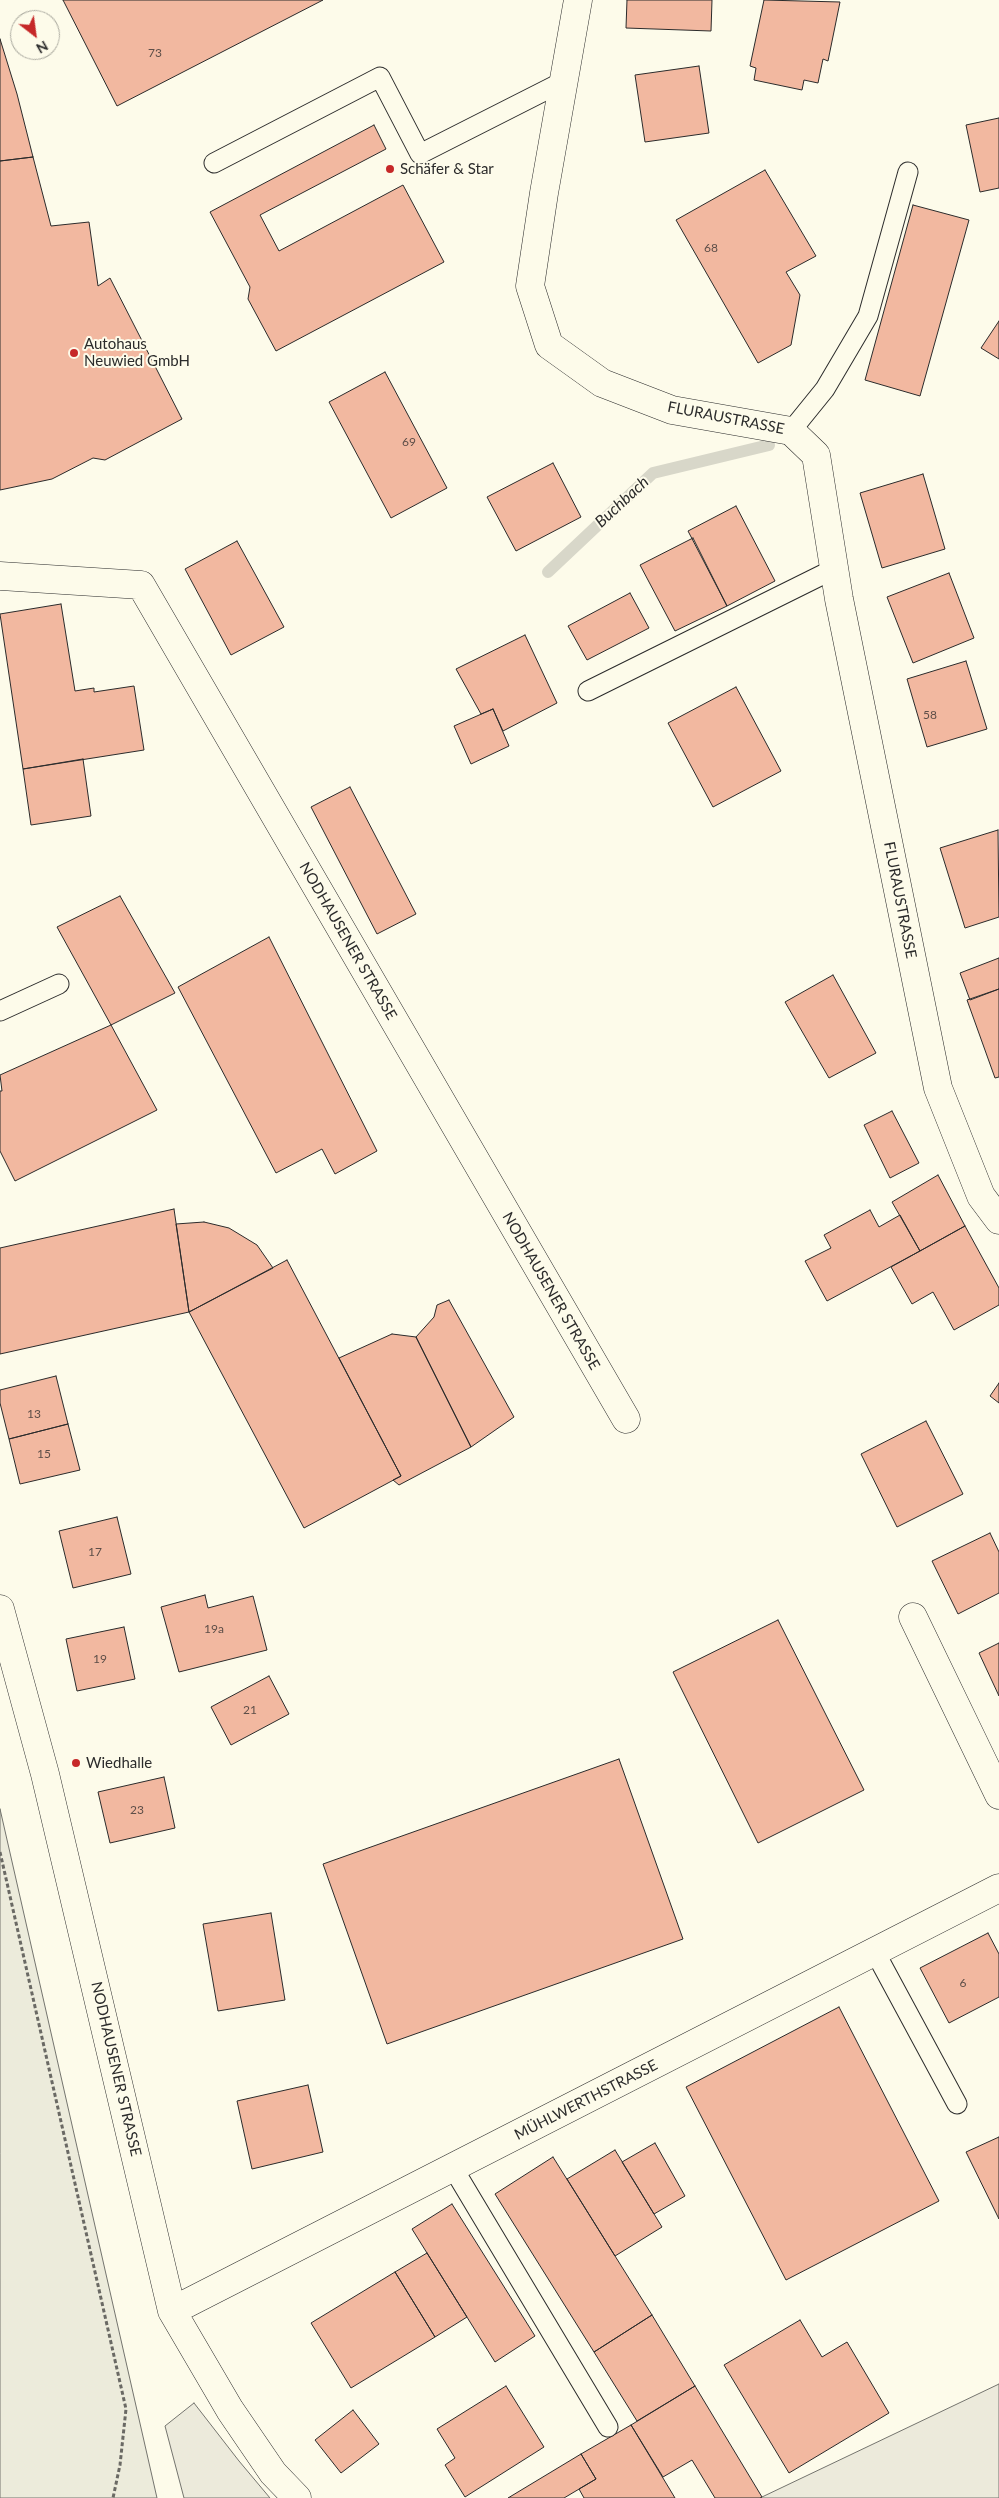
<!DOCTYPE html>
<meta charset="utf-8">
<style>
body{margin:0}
#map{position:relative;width:999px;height:2498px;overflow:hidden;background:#fdfbea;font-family:Lato,sans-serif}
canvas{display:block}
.north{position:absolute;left:10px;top:10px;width:50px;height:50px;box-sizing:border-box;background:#fdfbea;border:1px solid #a9a89e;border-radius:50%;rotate:150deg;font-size:14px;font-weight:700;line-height:20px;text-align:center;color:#2b2b2b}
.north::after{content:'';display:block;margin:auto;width:18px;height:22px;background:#c62828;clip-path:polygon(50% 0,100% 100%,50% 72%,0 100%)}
</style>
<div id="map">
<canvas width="999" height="2498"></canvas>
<div class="north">N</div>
</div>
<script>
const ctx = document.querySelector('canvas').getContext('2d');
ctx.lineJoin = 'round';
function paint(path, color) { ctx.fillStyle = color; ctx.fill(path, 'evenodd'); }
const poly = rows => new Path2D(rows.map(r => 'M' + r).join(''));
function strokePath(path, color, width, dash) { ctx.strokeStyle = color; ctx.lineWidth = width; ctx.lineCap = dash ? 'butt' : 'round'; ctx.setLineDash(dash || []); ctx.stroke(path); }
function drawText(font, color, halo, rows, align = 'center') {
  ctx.font = font + ' Lato,sans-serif'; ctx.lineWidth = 4; ctx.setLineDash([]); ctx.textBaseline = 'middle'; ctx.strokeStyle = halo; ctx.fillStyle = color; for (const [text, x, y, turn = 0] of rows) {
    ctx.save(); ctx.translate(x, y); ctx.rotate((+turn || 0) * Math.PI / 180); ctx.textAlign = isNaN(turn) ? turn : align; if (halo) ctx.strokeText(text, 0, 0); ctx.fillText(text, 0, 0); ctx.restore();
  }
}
const green = poly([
 [0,1809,157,2498,0,2498,0,1809]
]);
paint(green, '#ecebdb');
strokePath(green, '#74746e', 1);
const parking = poly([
 [999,2384,999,2498,760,2498,762,2497,999,2384],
 [194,2403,239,2461,270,2498,184,2498,165,2426,194,2403]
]);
paint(parking, '#eceadb');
strokePath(parking, '#74746e', 1);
strokePath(poly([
 [548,572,653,473,769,445]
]), '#d8d7c9', 12);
const building = poly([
 [63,0,323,0,117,106,63,0],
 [627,0,712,0,711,31,626,28,627,0],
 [764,0,840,2,828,61,823,59,818,83,804,80,802,90,754,80,756,68,750,66,764,0],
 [0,39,17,94,33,157,0,161,0,39],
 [699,66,709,133,645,142,635,75,699,66],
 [999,118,999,188,980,192,966,125,999,118],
 [374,125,386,149,260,215,279,251,403,185,444,262,276,351,248,299,250,287,210,212,374,125],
 [33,157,51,226,89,222,98,286,110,278,182,419,105,460,93,458,52,479,0,490,0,161,33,157],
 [765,170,816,256,786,272,800,295,791,345,758,363,676,220,765,170],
 [913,205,969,220,920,396,865,380,913,205],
 [999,321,999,359,981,348,999,321],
 [385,372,447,488,391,518,329,402,385,372],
 [553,463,581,517,516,551,487,497,553,463],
 [923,474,945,549,882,568,860,493,923,474],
 [736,506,775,581,727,606,688,531,736,506],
 [693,538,727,606,675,631,640,565,693,538],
 [237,541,284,627,231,655,185,569,237,541],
 [949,573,974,638,913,663,887,597,949,573],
 [630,593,649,628,587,660,568,626,630,593],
 [61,604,75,691,94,688,94,692,134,686,144,750,23,769,0,614,61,604],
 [525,635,557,703,503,731,493,709,481,714,456,669,525,635],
 [966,661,987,729,927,747,907,679,966,661],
 [736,687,781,771,713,807,668,723,736,687],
 [493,709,509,746,471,764,454,726,493,709],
 [83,759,91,816,31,825,23,769,83,759],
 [350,787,416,914,377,934,311,807,350,787],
 [998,830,999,917,965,928,940,848,998,830],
 [120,896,175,993,111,1025,57,927,120,896],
 [269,937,377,1151,335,1174,322,1149,276,1173,178,987,269,937],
 [999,958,999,989,970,1000,960,973,999,958],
 [833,975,876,1053,829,1078,785,1002,833,975],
 [999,989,999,1077,995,1078,967,1000,999,989],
 [111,1025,157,1110,15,1181,0,1151,0,1091,2,1091,0,1075,111,1025],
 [892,1111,919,1163,890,1178,864,1125,892,1111],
 [938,1175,965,1226,920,1251,892,1202,938,1175],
 [174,1209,189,1312,0,1354,0,1248,174,1209],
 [870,1210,879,1227,900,1215,920,1251,827,1301,805,1261,831,1248,824,1235,870,1210],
 [204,1222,229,1228,257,1245,273,1268,189,1312,176,1224,204,1222],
 [965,1226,999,1288,999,1305,954,1330,933,1292,912,1304,891,1267,965,1226],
 [287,1260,401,1476,304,1528,189,1312,287,1260],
 [449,1300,514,1417,471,1447,416,1337,434,1317,437,1305,449,1300],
 [392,1334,416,1337,471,1447,399,1485,393,1480,401,1476,339,1358,392,1334],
 [56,1376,68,1424,9,1439,0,1403,0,1390,56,1376],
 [999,1383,999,1403,990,1396,999,1383],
 [926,1421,963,1494,897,1527,861,1454,926,1421],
 [68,1424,80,1470,20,1484,9,1439,68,1424],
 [117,1517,131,1574,73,1588,59,1531,117,1517],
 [990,1533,999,1552,999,1593,958,1614,932,1561,990,1533],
 [205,1595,208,1608,253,1596,267,1650,179,1672,161,1607,205,1595],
 [778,1620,864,1790,758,1843,673,1672,778,1620],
 [124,1627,135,1679,77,1691,66,1639,124,1627],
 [999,1643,999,1696,979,1653,999,1643],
 [269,1676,289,1714,231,1745,211,1707,269,1676],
 [619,1759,683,1939,387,2044,323,1864,619,1759],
 [164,1777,175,1828,110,1843,98,1792,164,1777],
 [271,1913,285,2000,218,2011,203,1924,271,1913],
 [988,1933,999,1954,999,1997,949,2023,920,1968,988,1933],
 [839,2007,939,2201,786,2280,686,2087,839,2007],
 [308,2085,323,2152,252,2169,237,2101,308,2085],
 [999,2137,999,2219,966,2152,999,2137],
 [655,2143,685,2196,654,2214,622,2162,655,2143],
 [615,2150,662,2227,615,2256,567,2179,615,2150],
 [553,2157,652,2315,594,2352,495,2194,553,2157],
 [452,2204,535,2336,495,2362,412,2229,452,2204],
 [427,2253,467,2317,435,2337,395,2272,427,2253],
 [395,2272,435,2337,351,2388,311,2323,395,2272],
 [652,2315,695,2386,637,2421,594,2352,652,2315],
 [800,2320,822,2357,847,2342,889,2413,789,2473,724,2365,800,2320],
 [506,2386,544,2447,465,2497,445,2465,455,2458,437,2429,506,2386],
 [695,2386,762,2497,760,2498,715,2498,692,2460,663,2477,631,2425,695,2386],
 [353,2410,379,2444,341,2473,315,2440,353,2410],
 [631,2425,675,2498,584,2498,579,2489,596,2479,581,2454,631,2425],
 [581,2454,596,2479,564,2498,508,2498,581,2454]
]);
paint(building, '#f2b8a0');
strokePath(building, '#2b2b2b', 1);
const lane = poly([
 [214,163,380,77,420,154,566,80],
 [791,431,825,389,868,316,908,172],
 [588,691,834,569],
 [0,1011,59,984],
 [875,1952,957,2104],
 [453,2168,608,2427]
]);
const street = poly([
 [578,0,544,193,530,286,549,345,602,383,672,410,791,431,816,455,839,599,938,1088,981,1196,999,1220],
 [0,576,141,585,626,1419],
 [0,1609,45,1774,172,2311,230,2410,273,2473,297,2498],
 [913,1617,999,1795],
 [172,2311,999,1888]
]);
strokePath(lane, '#2b2b2b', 21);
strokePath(street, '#2b2b2b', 29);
strokePath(poly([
 [0,1852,126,2409,120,2465,113,2498]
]), '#6a6964', 3, [4, 2.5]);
strokePath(lane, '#fdfbea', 19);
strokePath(street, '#fdfbea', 28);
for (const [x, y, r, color] of [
 [390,169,5,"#c62828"],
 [74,353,5,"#c62828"],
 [76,1763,5,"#c62828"]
]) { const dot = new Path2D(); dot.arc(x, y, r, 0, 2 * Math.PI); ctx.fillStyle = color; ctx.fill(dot); strokePath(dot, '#fdfbea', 2); }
drawText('12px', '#5d4e48', null, [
 ["73",155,53],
 ["68",711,248],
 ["69",409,442],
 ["58",930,715],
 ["13",34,1414],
 ["15",44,1454],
 ["17",95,1552],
 ["19a",214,1629],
 ["19",100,1659],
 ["21",250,1710],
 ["23",137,1810],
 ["6",963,1983]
]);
drawText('15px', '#2b2b2b', '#fdfbea', [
 ["Schäfer & Star",400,169],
 ["Autohaus",84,344],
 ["Neuwied GmbH",84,361],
 ["Wiedhalle",86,1763]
], 'left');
drawText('15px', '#2b2b2b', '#fdfbea', [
 ["FLURAUSTRASSE",726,418,11],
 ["FLURAUSTRASSE",900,900,79],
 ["NODHAUSENER STRASSE",348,941,60],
 ["NODHAUSENER STRASSE",551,1291,60],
 ["NODHAUSENER STRASSE",116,2069,77],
 ["MÜHLWERTHSTRASSE",586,2100,-27]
]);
drawText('italic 16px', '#2b2b2b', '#fdfbea', [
 ["Buchbach",622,502,-43]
]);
</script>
